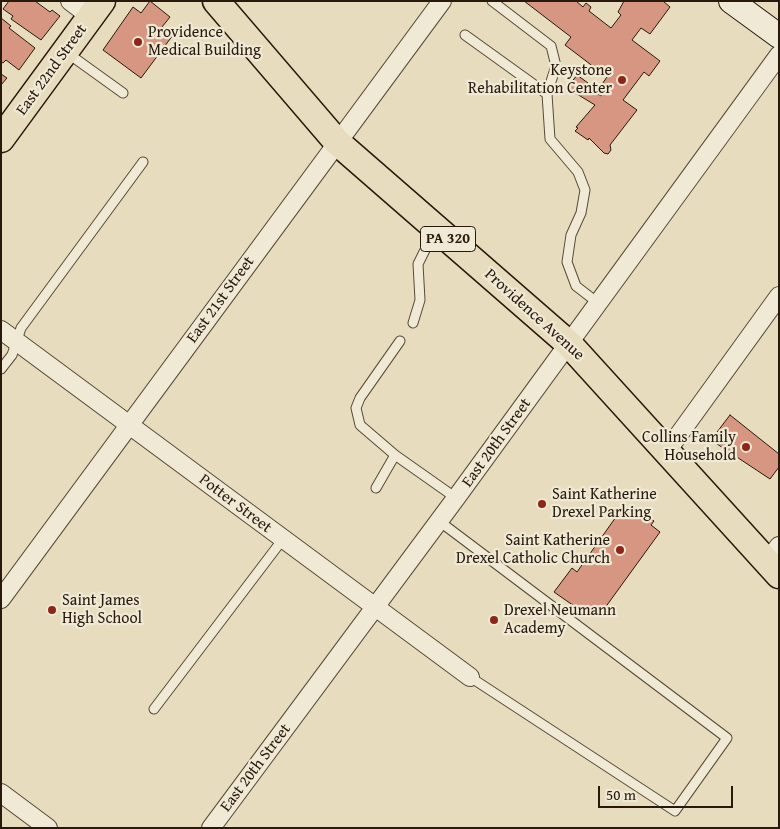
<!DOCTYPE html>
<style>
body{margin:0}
#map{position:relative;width:780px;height:829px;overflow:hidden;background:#e7ddbe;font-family:"Gentium Book Plus",serif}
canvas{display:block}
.frame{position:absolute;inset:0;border:2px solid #28190c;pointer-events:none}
.scale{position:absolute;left:598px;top:786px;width:135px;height:22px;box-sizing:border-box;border:2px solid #28190c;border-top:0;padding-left:6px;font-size:15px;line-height:18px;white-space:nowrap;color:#28190c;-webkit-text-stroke:4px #efe9d5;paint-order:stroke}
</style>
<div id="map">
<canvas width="780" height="829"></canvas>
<div class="frame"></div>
<div class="scale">50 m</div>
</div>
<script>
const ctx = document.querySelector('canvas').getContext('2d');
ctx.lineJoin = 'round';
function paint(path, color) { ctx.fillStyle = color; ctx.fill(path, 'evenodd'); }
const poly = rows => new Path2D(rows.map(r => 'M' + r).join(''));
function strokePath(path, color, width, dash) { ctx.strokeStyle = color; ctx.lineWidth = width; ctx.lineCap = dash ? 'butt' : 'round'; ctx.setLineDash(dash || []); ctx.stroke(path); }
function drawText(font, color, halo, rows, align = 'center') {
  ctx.font = font + ' "Gentium Book Plus",serif'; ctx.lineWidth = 4.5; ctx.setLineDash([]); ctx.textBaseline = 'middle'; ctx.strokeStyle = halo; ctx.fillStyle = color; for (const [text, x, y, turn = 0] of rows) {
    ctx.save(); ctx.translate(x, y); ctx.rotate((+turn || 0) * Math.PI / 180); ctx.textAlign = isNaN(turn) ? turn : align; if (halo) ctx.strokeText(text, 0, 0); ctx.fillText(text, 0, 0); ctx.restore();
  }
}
const building = poly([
 [9,1,35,1,50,12,52,10,60,16,41,40,11,19,13,16,3,9,9,1],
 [150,1,170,17,162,27,173,35,141,78,103,50,133,7,141,13,150,1],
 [524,1,576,1,583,7,586,3,591,7,589,11,611,28,621,15,618,12,624,1,663,1,670,7,650,34,641,28,632,40,660,61,649,76,644,72,623,100,637,110,610,145,611,150,608,154,604,153,589,138,588,140,575,131,578,128,576,127,595,105,567,88,577,75,588,83,586,85,601,96,605,90,600,87,607,77,565,45,571,37,524,1],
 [1,18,11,26,9,28,35,48,19,70,6,60,3,63,1,62,1,18],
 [1,74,7,78,1,85,1,74],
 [730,415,779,454,779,467,770,479,711,440,730,415],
 [633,506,654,521,651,525,660,532,602,612,594,606,587,615,554,592,572,568,577,572,623,507,629,511,633,506]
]);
paint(building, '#d69681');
strokePath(building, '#28190c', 1);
const lane = poly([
 [492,1,551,46,556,66,547,94],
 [465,35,547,94,550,139,578,172,585,190,581,213,571,235,567,262,576,286,598,303],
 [66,52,123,93],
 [413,323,420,300,418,264,426,248,440,235],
 [1,369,12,355,21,328,143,162],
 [395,455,360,425,356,408,360,398,400,341],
 [376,488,395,455,456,498],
 [439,521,727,738,675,811,470,677],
 [154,709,283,539]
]);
const street = poly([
 [70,1,91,17],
 [1,330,470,677],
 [667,451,779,296],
 [767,562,779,546],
 [1,599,442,1],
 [1,793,48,828],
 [211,828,456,498,779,55]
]);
const secondary = poly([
 [731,1,779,36]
]);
const primary = poly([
 [216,1,337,142,569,344,779,575],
 [1,139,102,1]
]);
strokePath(lane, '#584a38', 11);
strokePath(street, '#584a38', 20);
strokePath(secondary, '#28190c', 26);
strokePath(primary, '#28190c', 29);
strokePath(lane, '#efe9d5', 9);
strokePath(street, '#efe9d5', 18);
strokePath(secondary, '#efe9d5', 24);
strokePath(primary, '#e7ddbe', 26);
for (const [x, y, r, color] of [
 [138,42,5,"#8f2418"],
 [622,80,5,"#8f2418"],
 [746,447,5,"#8f2418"],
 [542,504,5,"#8f2418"],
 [620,550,5,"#8f2418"],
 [52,610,5,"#8f2418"],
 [494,620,5,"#8f2418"]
]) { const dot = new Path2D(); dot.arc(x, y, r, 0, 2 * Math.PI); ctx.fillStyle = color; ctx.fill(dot); strokePath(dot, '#efe9d5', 2); }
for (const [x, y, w] of [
 [448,239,55]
]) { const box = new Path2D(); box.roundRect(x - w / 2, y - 12.5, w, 25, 4); ctx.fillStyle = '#efe9d5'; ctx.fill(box); strokePath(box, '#28190c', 1); }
drawText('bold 15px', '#28190c', null, [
 ["PA 320",448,239]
]);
drawText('16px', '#28190c', '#efe9d5', [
 ["Providence",148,33],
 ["Medical Building",148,51],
 ["Keystone",612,71,"right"],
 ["Rehabilitation Center",612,89,"right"],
 ["Collins Family",736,438,"right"],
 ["Household",736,456,"right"],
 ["Saint Katherine",552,495],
 ["Drexel Parking",552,513],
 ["Saint Katherine",610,541,"right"],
 ["Drexel Catholic Church",610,559,"right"],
 ["Saint James",62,601],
 ["High School",62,619],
 ["Drexel Neumann",504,611],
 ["Academy",504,629]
], 'left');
drawText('16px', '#28190c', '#efe9d5', [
 ["East 22nd Street",52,70,-54],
 ["East 21st Street",221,300,-54],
 ["Providence Avenue",534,315,42],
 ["East 20th Street",497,443,-54],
 ["Potter Street",235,504,37],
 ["East 20th Street",256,768,-53]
]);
</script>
